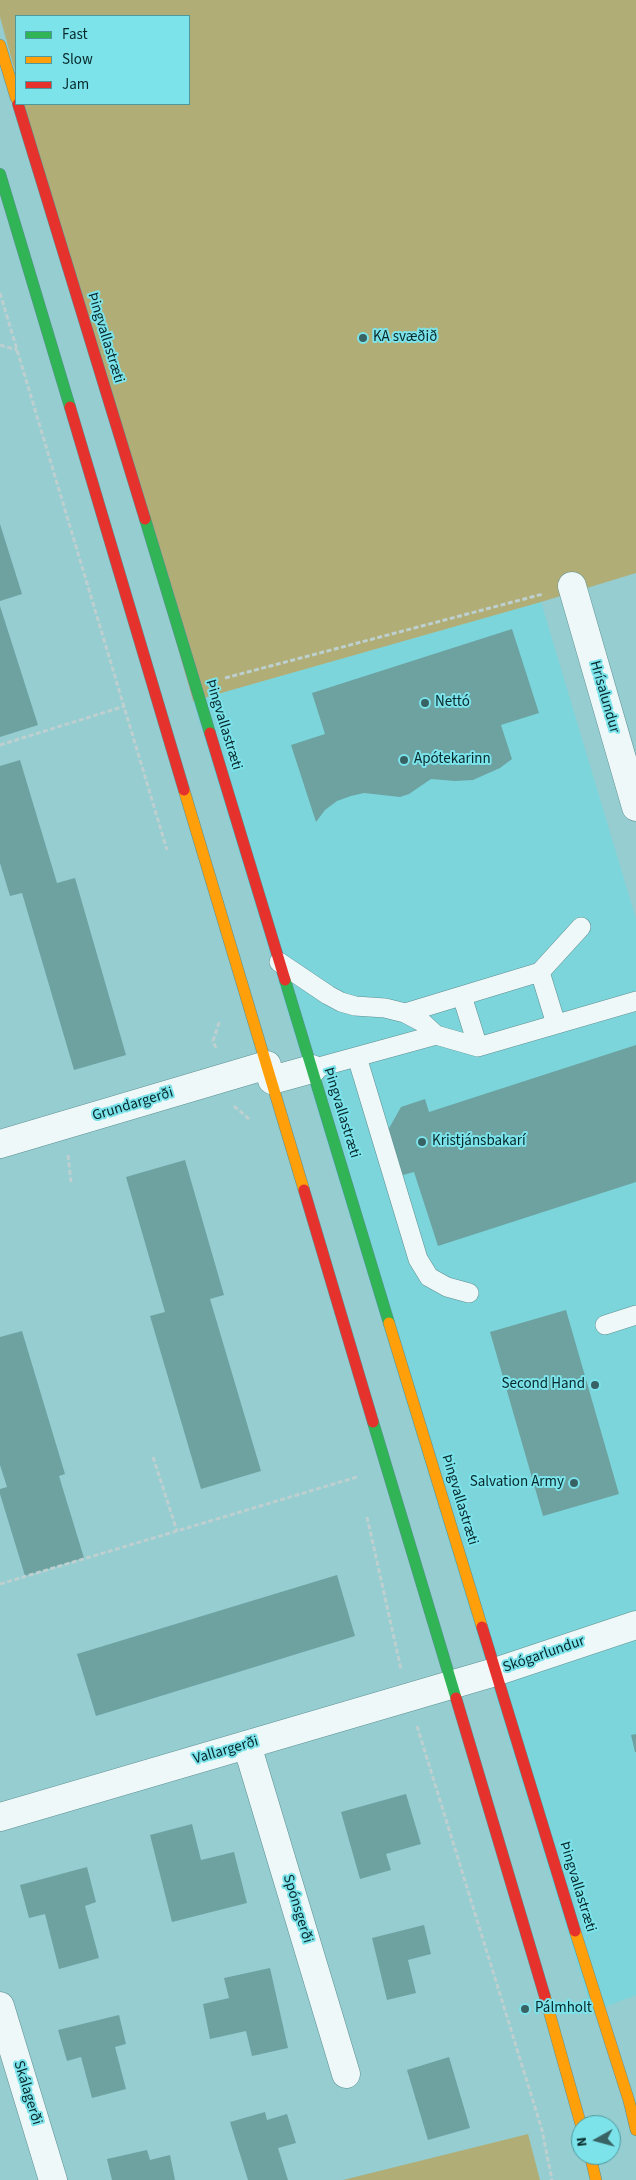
<!DOCTYPE html>
<meta charset="utf-8">
<style>
body{margin:0}
#map{position:relative;width:636px;height:2180px;overflow:hidden;background:#95cdd1;font-family:"Source Sans 3",sans-serif}
canvas{display:block}
.legend{position:absolute;left:15px;top:15px;width:175px;height:90px;box-sizing:border-box;background:#7ce3ea;border:1px solid #4d989d;margin:0;padding:6px 9px;list-style:none;font-size:15px;color:#06282a}
.legend li{display:flex;align-items:center;gap:10px;height:25px}
.legend b{width:25px;border:1px solid #4d989d}
.north{position:absolute;left:571px;top:2115px;width:50px;height:50px;box-sizing:border-box;background:#7ce3ea;border:1px solid #4d989d;border-radius:50%;rotate:263deg;font-size:14px;font-weight:700;line-height:20px;text-align:center;color:#06282a}
.north::after{content:'';display:block;margin:auto;width:18px;height:22px;background:#386264;clip-path:polygon(50% 0,100% 100%,50% 72%,0 100%)}
</style>
<div id="map">
<canvas width="636" height="2180"></canvas>
<ul class="legend">
<li><b style="height:6px;background:#30b455"></b>Fast</li>
<li><b style="height:6px;background:#ff9f0a"></b>Slow</li>
<li><b style="height:6px;background:#e5322d"></b>Jam</li>
</ul>
<div class="north">N</div>
</div>
<script>
const ctx = document.querySelector('canvas').getContext('2d');
ctx.lineJoin = 'round';
function paint(path, color) { ctx.fillStyle = color; ctx.fill(path, 'evenodd'); }
const poly = rows => new Path2D(rows.map(r => 'M' + r).join(''));
function strokePath(path, color, width, dash) { ctx.strokeStyle = color; ctx.lineWidth = width; ctx.lineCap = dash ? 'butt' : 'round'; ctx.setLineDash(dash || []); ctx.stroke(path); }
function drawText(font, color, halo, rows, align = 'center') {
  ctx.font = font + ' "Source Sans 3",sans-serif'; ctx.lineWidth = 4; ctx.setLineDash([]); ctx.textBaseline = 'middle'; ctx.strokeStyle = halo; ctx.fillStyle = color; for (const [text, x, y, turn = 0] of rows) {
    ctx.save(); ctx.translate(x, y); ctx.rotate((+turn || 0) * Math.PI / 180); ctx.textAlign = isNaN(turn) ? turn : align; if (halo) ctx.strokeText(text, 0, 0); ctx.fillText(text, 0, 0); ctx.restore();
  }
}
paint(poly([
 [541,602,636,919,636,1995,592,2012,193,701]
]), '#7cd5db');
paint(poly([
 [0,0,636,0,636,573,541,602,193,701,24,104,189,104,189,16,16,16,16,75,0,17],
 [528,2134,540,2180,343,2180]
]), '#b0ae76');
paint(poly([
 [0,524,22,594,0,601],
 [0,606,38,725,0,737],
 [512,629,539,713,501,725,512,759,500,768,473,780,455,781,431,779,409,794,400,797,364,793,351,796,337,801,325,810,316,822,291,745,325,734,312,693],
 [20,760,57,883,75,878,126,1055,74,1070,22,893,10,896,0,863,0,766],
 [636,1045,636,1182,438,1246,414,1172,403,1175,388,1130,401,1107,425,1099,429,1112],
 [185,1160,224,1295,210,1299,261,1471,201,1489,150,1316,165,1312,126,1177],
 [566,1310,619,1494,543,1516,490,1332],
 [22,1331,65,1474,59,1476,84,1558,25,1576,0,1494,0,1489,7,1487,0,1465,0,1337],
 [337,1575,355,1636,96,1716,77,1654],
 [636,1734,636,1752,635,1752,631,1735],
 [406,1794,421,1844,386,1854,391,1870,360,1879,341,1812],
 [192,1824,201,1860,234,1852,247,1903,172,1922,150,1835],
 [87,1867,96,1902,85,1906,99,1958,59,1969,45,1914,29,1918,20,1885],
 [424,1925,431,1954,408,1960,416,1993,387,2000,372,1938],
 [270,1968,288,2048,252,2056,246,2031,210,2039,203,2004,229,1998,224,1978],
 [119,2015,126,2044,115,2047,126,2089,92,2098,81,2057,67,2061,58,2030],
 [449,2057,470,2128,428,2140,407,2070],
 [265,2112,267,2120,287,2114,296,2143,278,2148,288,2180,248,2180,230,2122],
 [147,2150,150,2160,170,2155,175,2180,112,2180,107,2159]
]), '#6da2a1');
const lane = poly([
 [279,962,328,995,341,1002,355,1006,385,1008,405,1013,422,1022,436,1035,478,1047,636,1001],
 [540,972,556,1024],
 [462,996,478,1047],
 [405,1013,540,972,581,927],
 [357,1057,418,1259,429,1277,447,1287,469,1293],
 [312,1069,436,1035],
 [605,1325,636,1315]
]);
const street = poly([
 [572,586,636,807],
 [272,1080,312,1069],
 [0,1144,267,1065],
 [247,1745,346,2074],
 [0,1817,495,1672,636,1625],
 [0,2006,53,2180]
]);
const fast = poly([
 [0,174,70,407],
 [145,519,210,733],
 [285,980,389,1323],
 [373,1422,456,1698]
]);
const slow = poly([
 [0,45,16,98],
 [184,790,304,1190],
 [389,1323,482,1627],
 [575,1931,629,2101,636,2130],
 [545,1997,581,2125],
 [590,2155,596,2180]
]);
const jam = poly([
 [18,104,145,519],
 [70,407,184,790],
 [210,733,285,980],
 [304,1190,373,1422],
 [482,1627,575,1931],
 [456,1698,545,1997]
]);
strokePath(lane, '#5d9093', 20);
strokePath(street, '#5d9093', 29);
strokePath(fast, '#5d9093', 12);
strokePath(slow, '#5d9093', 12);
strokePath(jam, '#5d9093', 12);
strokePath(poly([
 [0,293,167,850],
 [0,345,17,350],
 [225,678,543,594],
 [0,745,125,706],
 [216,1048,213,1041,220,1020],
 [234,1106,250,1120],
 [68,1155,71,1182],
 [153,1457,177,1531],
 [367,1517,401,1669],
 [0,1584,357,1477],
 [417,1726,542,2130,552,2180]
]), '#bdcfcf', 3, [5, 2.5]);
strokePath(lane, '#eff8f8', 19);
strokePath(street, '#eff8f8', 28);
strokePath(fast, '#30b455', 11);
strokePath(slow, '#ff9f0a', 11);
strokePath(jam, '#e5322d', 11);
for (const [x, y, r, color] of [
 [363,338,5,"#386264"],
 [425,703,5,"#386264"],
 [404,760,5,"#386264"],
 [422,1142,5,"#386264"],
 [595,1385,5,"#386264"],
 [574,1483,5,"#386264"],
 [525,2009,5,"#386264"]
]) { const dot = new Path2D(); dot.arc(x, y, r, 0, 2 * Math.PI); ctx.fillStyle = color; ctx.fill(dot); strokePath(dot, '#7ce3ea', 2); }
drawText('15px', '#06282a', '#7ce3ea', [
 ["Þingvallastræti",105,338,73],
 ["Hrísalundur",604,697,74],
 ["Þingvallastræti",223,725,73],
 ["Grundargerði",133,1105,-17],
 ["Þingvallastræti",341,1113,73],
 ["Þingvallastræti",459,1500,73],
 ["Skógarlundur",544,1655,-19],
 ["Vallargerði",226,1751,-16],
 ["Þingvallastræti",577,1887,73],
 ["Spónsgerði",297,1909,73],
 ["Skálagerði",27,2093,73]
]);
drawText('15px', '#06282a', '#7ce3ea', [
 ["KA svæðið",373,338],
 ["Nettó",435,703],
 ["Apótekarinn",414,760],
 ["Kristjánsbakarí",432,1142],
 ["Second Hand",585,1385,"right"],
 ["Salvation Army",564,1483,"right"],
 ["Pálmholt",535,2009]
], 'left');
</script>
